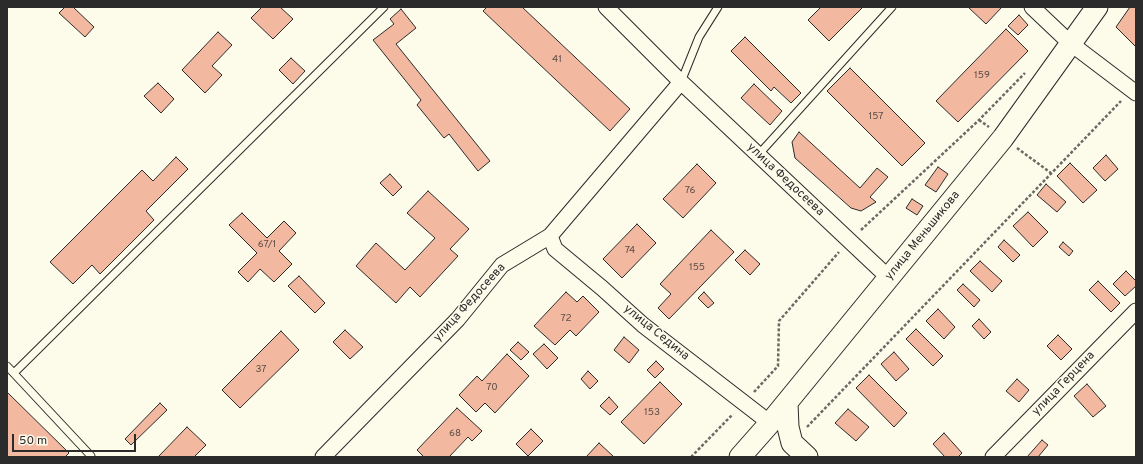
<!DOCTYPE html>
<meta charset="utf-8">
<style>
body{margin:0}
#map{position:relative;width:1143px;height:464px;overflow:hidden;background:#fdfbea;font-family:Overpass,sans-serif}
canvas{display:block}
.frame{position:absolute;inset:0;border:8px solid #2b2b2b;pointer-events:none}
.scale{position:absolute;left:12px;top:434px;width:124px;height:18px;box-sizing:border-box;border:2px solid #2b2b2b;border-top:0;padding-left:5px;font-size:12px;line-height:14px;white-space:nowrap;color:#2b2b2b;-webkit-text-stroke:3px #fdfbea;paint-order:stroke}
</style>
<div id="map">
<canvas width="1143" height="464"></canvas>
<div class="frame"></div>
<div class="scale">50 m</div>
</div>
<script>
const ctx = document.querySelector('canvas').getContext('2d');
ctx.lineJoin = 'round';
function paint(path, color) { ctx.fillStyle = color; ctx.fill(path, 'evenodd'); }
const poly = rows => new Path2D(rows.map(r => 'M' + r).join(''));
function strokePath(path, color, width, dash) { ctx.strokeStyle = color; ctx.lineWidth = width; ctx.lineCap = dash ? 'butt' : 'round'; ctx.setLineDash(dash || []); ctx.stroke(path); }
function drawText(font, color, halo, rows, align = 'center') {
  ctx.font = font + ' Overpass,sans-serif'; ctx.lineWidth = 3; ctx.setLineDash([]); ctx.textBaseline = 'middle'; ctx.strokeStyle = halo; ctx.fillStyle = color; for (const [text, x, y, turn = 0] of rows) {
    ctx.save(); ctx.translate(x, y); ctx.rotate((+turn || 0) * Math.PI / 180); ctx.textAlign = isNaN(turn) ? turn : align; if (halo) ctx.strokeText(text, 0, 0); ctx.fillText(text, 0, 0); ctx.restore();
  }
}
const building = poly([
 [65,7,73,7,94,27,85,37,59,13,65,7],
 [262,7,280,7,293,19,273,39,251,18,262,7],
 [487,7,522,7,630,109,610,131,483,11,487,7],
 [821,7,863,7,829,41,808,20,821,7],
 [968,7,1002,7,986,24,968,7],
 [1130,7,1136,7,1136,47,1116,27,1130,7],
 [401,9,416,28,396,44,490,161,478,171,449,134,444,138,417,105,421,100,373,40,394,24,390,19,401,9],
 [1019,15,1028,25,1018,35,1008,26,1019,15],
 [1006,29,1028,51,958,122,936,101,1006,29],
 [218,32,232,45,212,66,222,75,205,93,182,70,218,32],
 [745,37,801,93,791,103,774,87,771,91,731,51,745,37],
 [291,58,305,71,293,84,279,70,291,58],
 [850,68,925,143,902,166,827,91,850,68],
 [158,83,174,99,161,113,144,96,158,83],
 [754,84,782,111,770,125,741,98,754,84],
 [799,132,860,188,877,168,888,177,870,197,876,202,861,211,851,208,795,158,792,142,799,132],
 [1106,155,1118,169,1105,181,1093,168,1106,155],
 [176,157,188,169,146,211,154,220,100,274,92,265,73,284,50,262,142,170,153,181,176,157],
 [1070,163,1097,190,1083,203,1057,176,1070,163],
 [697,164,716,183,683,218,663,199,697,164],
 [938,167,948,174,936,192,925,185,938,167],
 [390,174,402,187,393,196,380,183,390,174],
 [1046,184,1066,202,1057,212,1037,195,1046,184],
 [428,191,469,229,450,249,458,256,420,297,410,287,396,303,356,266,376,243,405,270,435,238,407,213,428,191],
 [912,199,923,206,917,215,906,208,912,199],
 [1028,212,1048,232,1033,247,1013,226,1028,212],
 [242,213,267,238,284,221,296,233,279,251,292,264,274,282,260,269,248,282,238,272,257,253,229,225,242,213],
 [637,224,656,243,622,278,603,259,637,224],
 [711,230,734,252,669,319,658,308,671,294,660,284,711,230],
 [1004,240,1020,255,1013,262,998,247,1004,240],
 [1063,242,1073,251,1069,256,1059,247,1063,242],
 [745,250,760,264,750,275,735,260,745,250],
 [980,261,1002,281,992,292,970,271,980,261],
 [1126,271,1136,281,1136,286,1125,296,1113,284,1126,271],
 [299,276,325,303,315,313,288,286,299,276],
 [1098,281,1120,303,1111,312,1089,290,1098,281],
 [963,284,980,300,974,307,957,290,963,284],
 [566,292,577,302,583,296,599,312,576,336,570,330,555,345,534,326,566,292],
 [704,292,714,303,708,308,698,298,704,292],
 [938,309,955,327,944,339,926,321,938,309],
 [979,319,991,332,984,339,972,326,979,319],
 [916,329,943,356,933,366,906,339,916,329],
 [345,330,363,347,350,359,333,342,345,330],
 [281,331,299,350,240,408,222,390,281,331],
 [1058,335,1072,349,1061,360,1047,346,1058,335],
 [624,337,639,350,629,363,614,350,624,337],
 [518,342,529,352,521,360,510,350,518,342],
 [544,344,558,358,547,369,533,354,544,344],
 [894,352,909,369,896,381,881,364,894,352],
 [507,354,529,376,495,413,485,403,476,412,459,395,477,376,482,381,507,354],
 [656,361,664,369,655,378,647,370,656,361],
 [588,371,598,381,590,389,581,379,588,371],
 [869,375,907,413,894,427,856,388,869,375],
 [1017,379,1029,390,1019,402,1006,391,1017,379],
 [660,382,682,404,644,444,621,422,660,382],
 [1087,384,1106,406,1093,417,1074,396,1087,384],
 [7,392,69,453,65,457,7,457,7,392],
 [609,397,618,407,610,415,600,406,609,397],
 [160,403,167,410,131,445,125,439,160,403],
 [457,408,482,431,472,441,468,437,449,457,424,457,417,450,457,408],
 [848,409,869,427,856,441,835,423,848,409],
 [187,427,206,445,194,457,158,457,187,427],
 [531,429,543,441,528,456,516,444,531,429],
 [944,433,962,453,958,457,945,457,933,444,944,433],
 [1042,440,1048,445,1038,457,1027,457,1042,440],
 [599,443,614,457,586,457,599,443]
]);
paint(building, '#f2b8a0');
strokePath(building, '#2b2b2b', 1);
const lane = poly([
 [681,82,699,37,718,7],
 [759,154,892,7],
 [7,366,91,456,91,457],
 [14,373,384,7]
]);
const street = poly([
 [606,7,681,82,889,278],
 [1032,7,1070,43,1136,93],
 [550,236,555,249,602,288,643,325,770,423],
 [323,457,458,319,502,265,550,236,681,82],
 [993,457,1136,311]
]);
const secondary = poly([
 [787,403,788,427,792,443,807,457],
 [740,457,770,423,1003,138,1097,7]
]);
strokePath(lane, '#2b2b2b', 9);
strokePath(street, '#2b2b2b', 17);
strokePath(secondary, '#2b2b2b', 23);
strokePath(poly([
 [979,120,989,127],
 [1017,148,1051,173],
 [861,230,979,120,1025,73],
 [754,392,778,366,779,321,839,252],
 [807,427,1121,101],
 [691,457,733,414]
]), '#6a6964', 2.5, [3, 2]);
strokePath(lane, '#fdfbea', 7);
strokePath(street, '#fdfbea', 15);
strokePath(secondary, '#fdfbea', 21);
drawText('10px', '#5d4e48', null, [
 ["41",557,60],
 ["159",982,76],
 ["157",876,117],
 ["76",690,191],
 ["67/1",267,245],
 ["74",630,251],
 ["155",697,268],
 ["72",566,319],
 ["37",261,370],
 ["70",492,388],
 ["153",652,413],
 ["68",455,434]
]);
drawText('12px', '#2b2b2b', '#fdfbea', [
 ["улица Федосеева",785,180,43],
 ["улица Меньшикова",923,236,-51],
 ["улица Федосеева",470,303,-48],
 ["улица Седина",656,333,39],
 ["улица Герцена",1064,384,-46]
]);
</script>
